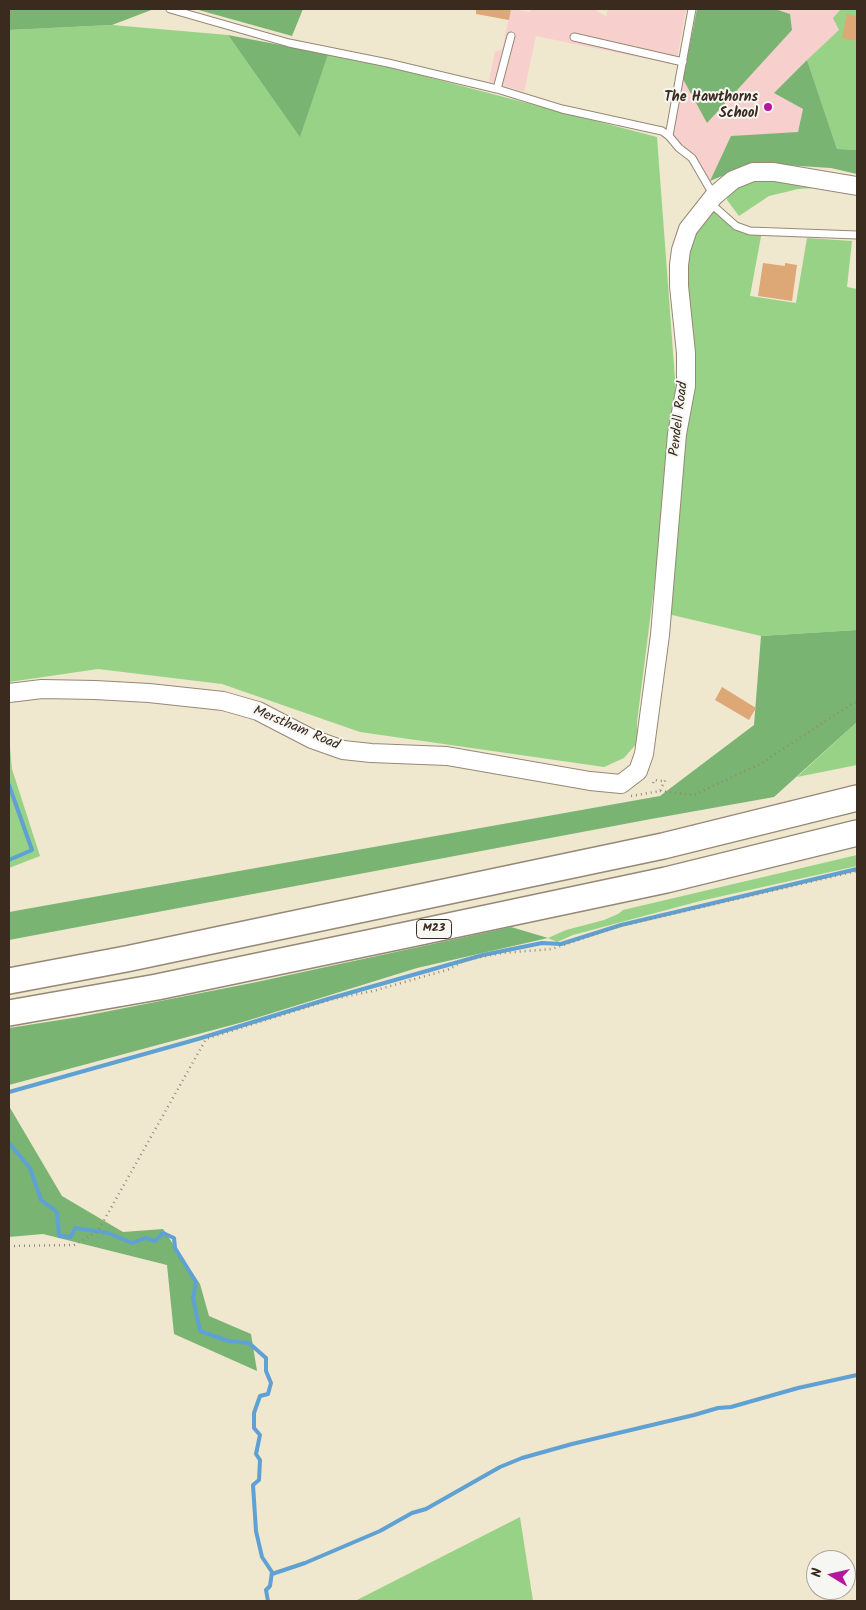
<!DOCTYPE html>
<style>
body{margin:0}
#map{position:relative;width:866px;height:1610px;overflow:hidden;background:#f0e7cf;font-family:Kalam,sans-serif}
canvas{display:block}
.frame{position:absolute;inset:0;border:10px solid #3b2a1e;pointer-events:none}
.north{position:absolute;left:806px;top:1550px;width:50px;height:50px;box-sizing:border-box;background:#f6f6f2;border:1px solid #aba49d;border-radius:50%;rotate:279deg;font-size:14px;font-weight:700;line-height:20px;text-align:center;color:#3b2a1e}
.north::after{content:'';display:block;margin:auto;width:18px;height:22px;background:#b5179e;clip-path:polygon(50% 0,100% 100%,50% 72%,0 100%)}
</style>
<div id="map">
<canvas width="866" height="1610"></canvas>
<div class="frame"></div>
<div class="north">N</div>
</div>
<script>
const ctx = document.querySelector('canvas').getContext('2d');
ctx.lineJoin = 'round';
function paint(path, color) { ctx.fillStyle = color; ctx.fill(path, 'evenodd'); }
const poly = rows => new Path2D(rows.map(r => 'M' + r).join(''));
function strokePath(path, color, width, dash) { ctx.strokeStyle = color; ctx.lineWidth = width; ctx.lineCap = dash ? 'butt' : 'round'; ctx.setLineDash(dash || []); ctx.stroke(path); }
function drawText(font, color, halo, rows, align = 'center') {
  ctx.font = font + ' Kalam,sans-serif'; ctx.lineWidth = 4; ctx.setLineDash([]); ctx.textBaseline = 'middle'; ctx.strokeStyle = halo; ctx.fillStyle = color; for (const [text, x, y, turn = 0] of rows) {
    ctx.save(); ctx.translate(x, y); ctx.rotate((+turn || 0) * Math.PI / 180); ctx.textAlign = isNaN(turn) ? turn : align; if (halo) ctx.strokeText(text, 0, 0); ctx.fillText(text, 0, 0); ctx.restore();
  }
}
paint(poly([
 [511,9,530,12,532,9,593,9,606,16,608,9,686,9,676,65,536,36,524,92,489,81,495,51,502,50],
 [697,9,857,9,857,174,831,168,753,163,710,181,672,135]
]), '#f7d0cd');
paint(poly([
 [841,9,857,9,857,150,837,149,807,60,839,30,833,18],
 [112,25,228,35,300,136,328,51,657,137,677,406,637,722,637,743,624,758,604,767,360,732,222,684,98,669,9,682,9,30],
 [781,178,830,187,798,189,769,196,739,216,727,200,728,193,750,181],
 [714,206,736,226,762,231,750,296,796,303,807,238,852,241,847,287,857,289,857,630,761,636,668,614,685,257,694,228],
 [857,722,857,765,797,777],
 [9,736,12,769,40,856,9,868],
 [857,855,857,866,700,901,573,935,557,942,548,938,566,930,604,920,618,914,623,910],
 [520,1517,533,1601,355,1601]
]), '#97d286');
paint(poly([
 [9,9,154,9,112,25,9,30],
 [195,9,303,9,292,36],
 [697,9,775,9,790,14,792,30,707,123,683,79],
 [228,35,328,54,300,137],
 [807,60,837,149,857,150,857,174,831,168,753,163,710,181,731,136,798,132,803,109,774,93],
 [857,630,857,722,774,797,651,819,9,940,9,912,660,796,754,725,761,636],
 [511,927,548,938,417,968,243,1022,9,1085,9,1028,79,1017,252,983],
 [9,1106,62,1196,123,1232,163,1229,200,1284,209,1316,251,1334,257,1371,174,1334,167,1265,43,1234,9,1237]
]), '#79b473');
strokePath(poly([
 [9,785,32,850,9,860],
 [9,1092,198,1039,328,999,483,955,542,943,561,944,621,925,857,869],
 [9,1143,30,1168,41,1200,57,1212,59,1236,71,1237,75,1228,108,1233,132,1243,145,1238,155,1241,163,1233,174,1238,175,1248,196,1282,193,1298,200,1331,228,1341,249,1343,266,1358,266,1371,271,1383,268,1394,260,1396,254,1413,254,1428,260,1435,256,1454,260,1460,259,1480,253,1485,256,1531,262,1557,272,1572,270,1586,266,1590,268,1601],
 [272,1574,305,1563,380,1531,412,1513,426,1509,500,1467,522,1458,572,1444,694,1415,718,1408,731,1407,798,1388,857,1375]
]), '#5fa1d3', 4);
paint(poly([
 [476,9,511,9,509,20,476,14],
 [847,14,857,16,857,41,842,38],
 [763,263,785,266,785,263,797,265,792,301,758,296],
 [722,687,756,708,749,720,715,700]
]), '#dda776');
const service = poly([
 [170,9,289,43,388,63,497,89,562,109,662,131,669,136,679,148,692,158,714,196],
 [574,37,683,62],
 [497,89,511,36],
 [669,136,692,9],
 [709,202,736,226,750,231,857,235]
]);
const tertiary = poly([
 [9,693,42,689,95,690,149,693,223,701,258,711,312,739,343,750,371,753,447,756,590,781,621,784,638,771,644,754,660,635,677,434,686,386,686,353,679,286,679,265,681,250,688,229,714,196,733,180,753,172,774,172,857,186]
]);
const motorway = poly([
 [9,981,126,959,663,846,857,798],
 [9,1013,157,987,411,934,666,880,857,833]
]);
strokePath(service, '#968876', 9);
strokePath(tertiary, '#968876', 20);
strokePath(motorway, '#968876', 28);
strokePath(poly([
 [653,783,654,780,662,781,662,785],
 [660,791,694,795,760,764,853,703,857,702],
 [631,796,660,791,666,779],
 [9,1246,74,1245,98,1231,206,1039,333,999,373,991,450,969,465,960,502,953,552,949,616,927,857,871]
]), '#968876', 2.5, [1, 4]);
strokePath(service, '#fff', 7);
strokePath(tertiary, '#fff', 18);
strokePath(motorway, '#fff', 25);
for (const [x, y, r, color] of [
 [768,107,5,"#b5179e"]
]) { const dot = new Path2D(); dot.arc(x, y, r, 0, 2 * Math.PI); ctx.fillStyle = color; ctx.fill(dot); strokePath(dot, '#f6f6f2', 2); }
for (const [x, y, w] of [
 [434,929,35]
]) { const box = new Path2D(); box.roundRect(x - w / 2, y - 9.5, w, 19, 4); ctx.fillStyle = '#f6f6f2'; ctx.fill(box); strokePath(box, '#3b2a1e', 1); }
drawText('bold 12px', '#3b2a1e', null, [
 ["M23",434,929]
]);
drawText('bold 14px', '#3b2a1e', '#f6f6f2', [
 ["The Hawthorns",758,99],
 ["School",758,115]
], 'right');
drawText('14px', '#3b2a1e', '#f6f6f2', [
 ["Pendell Road",680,419,-83],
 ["Merstham Road",296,729,23]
]);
</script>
